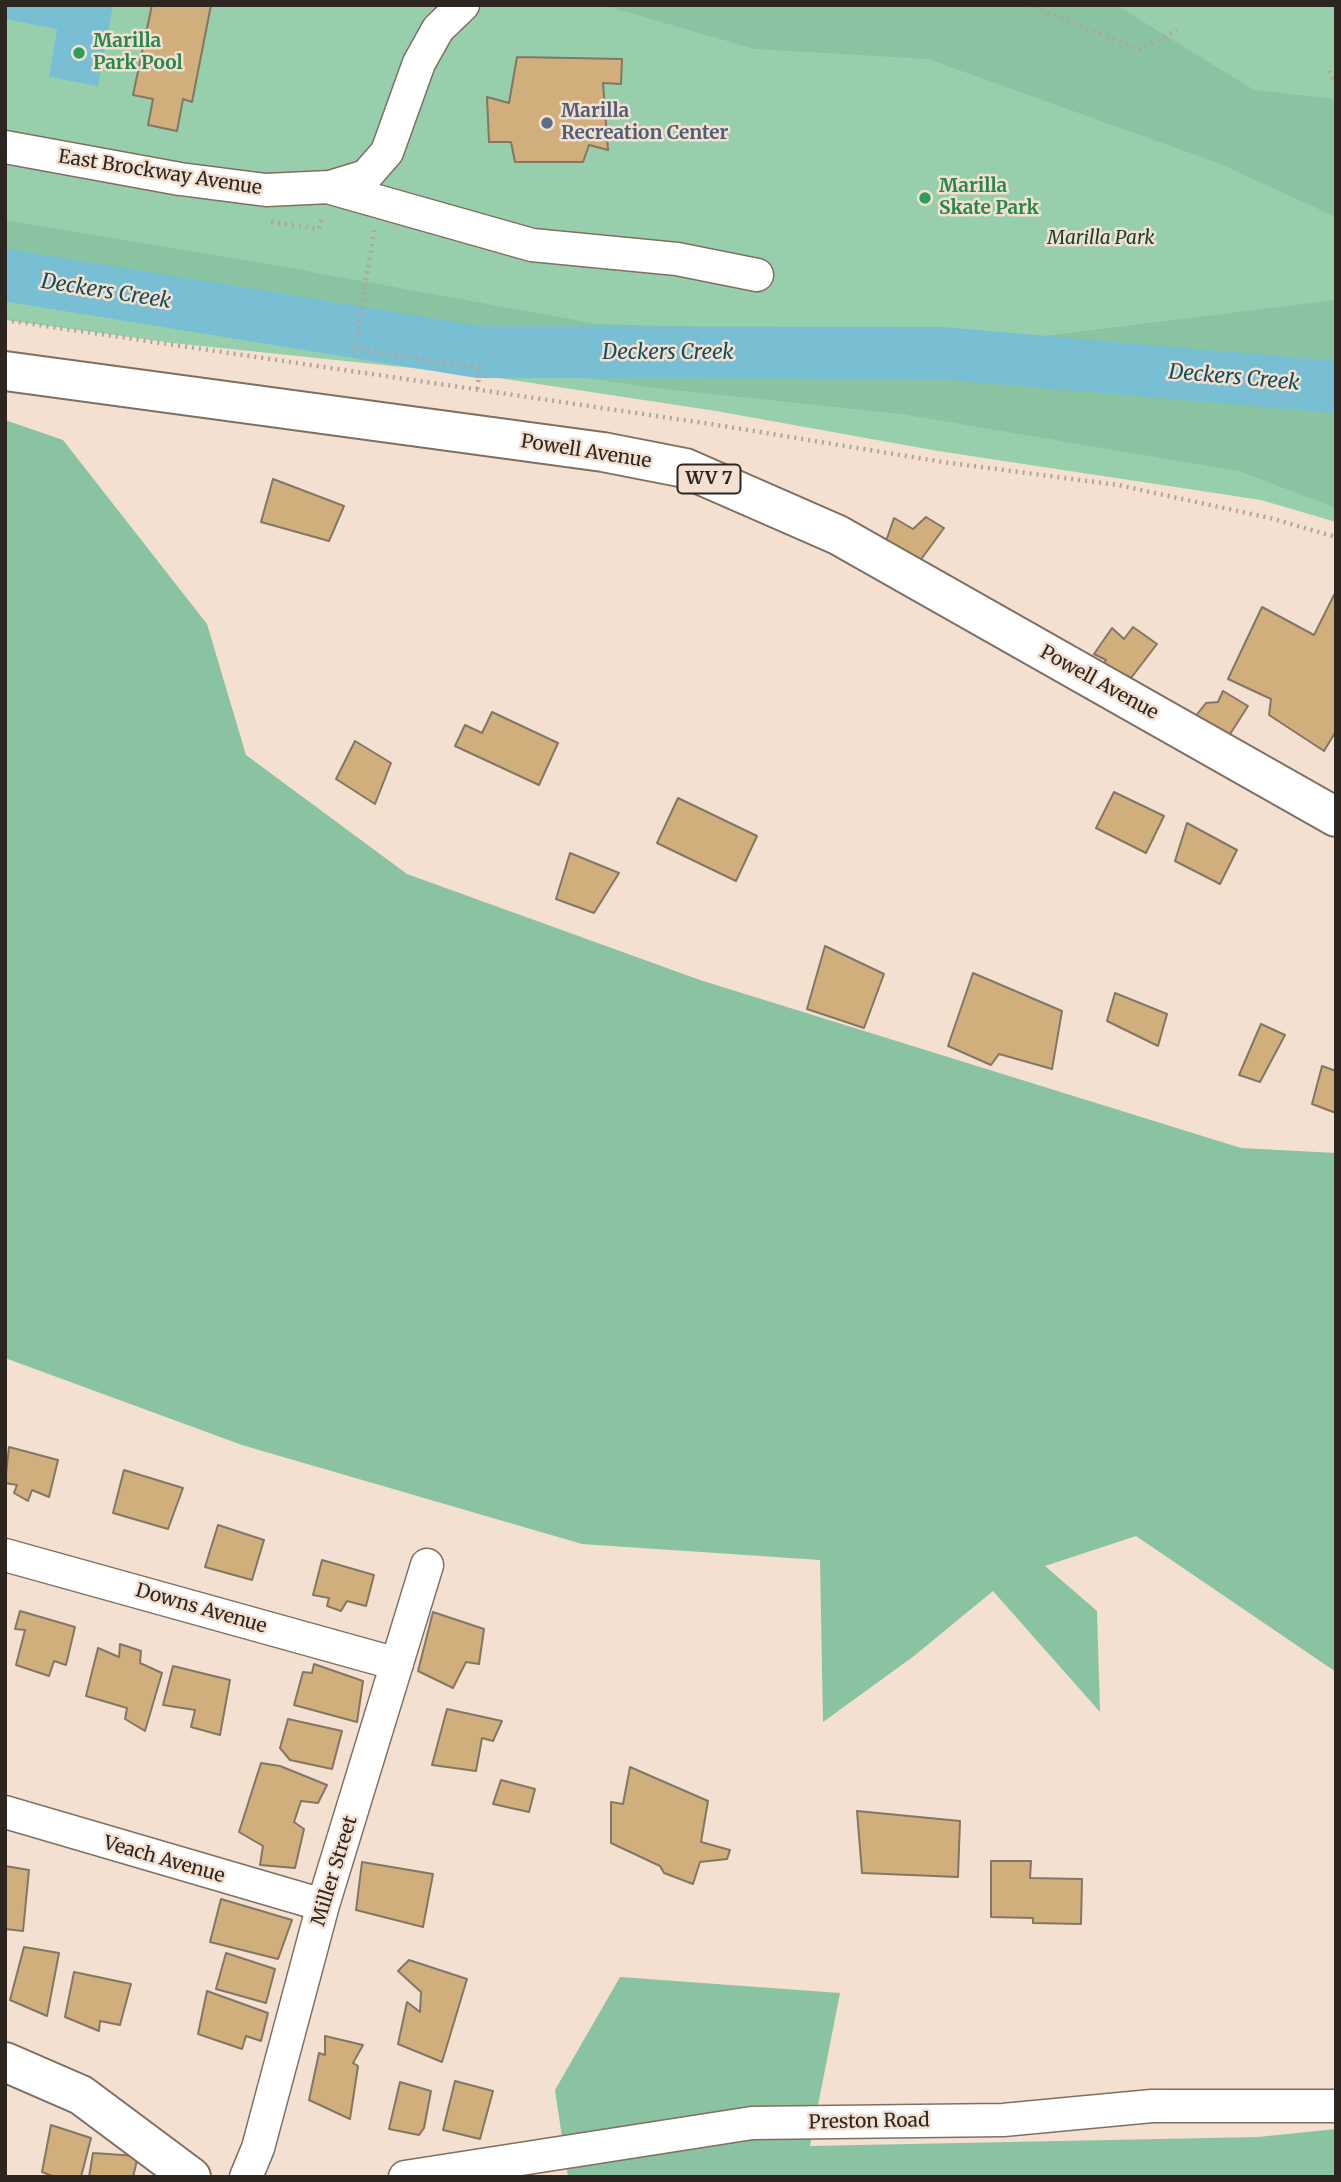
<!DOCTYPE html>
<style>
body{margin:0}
#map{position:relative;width:1341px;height:2182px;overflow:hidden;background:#f3e0d1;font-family:Merriweather,serif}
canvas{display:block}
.frame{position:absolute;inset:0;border:7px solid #2d2620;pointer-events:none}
</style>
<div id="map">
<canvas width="1341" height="2182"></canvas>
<div class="frame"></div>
</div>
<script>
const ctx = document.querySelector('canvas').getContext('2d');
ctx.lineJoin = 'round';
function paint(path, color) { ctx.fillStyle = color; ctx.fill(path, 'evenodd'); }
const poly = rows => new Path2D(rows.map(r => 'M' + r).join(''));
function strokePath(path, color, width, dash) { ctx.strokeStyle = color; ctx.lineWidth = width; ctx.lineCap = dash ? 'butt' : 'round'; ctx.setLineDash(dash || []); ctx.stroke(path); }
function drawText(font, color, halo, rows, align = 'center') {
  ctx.font = font + ' Merriweather,serif'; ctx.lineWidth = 5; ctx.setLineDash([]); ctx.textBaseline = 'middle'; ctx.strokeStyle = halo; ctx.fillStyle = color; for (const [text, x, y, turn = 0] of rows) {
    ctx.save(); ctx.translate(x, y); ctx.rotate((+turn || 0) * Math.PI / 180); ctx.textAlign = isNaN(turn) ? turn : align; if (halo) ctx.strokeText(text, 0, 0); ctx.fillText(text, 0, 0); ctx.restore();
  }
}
paint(poly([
 [5,5,1336,5,1336,522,1261,500,938,451,716,411,479,375,173,343,5,320]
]), '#97cfad');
paint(poly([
 [602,5,1116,5,1254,90,1336,99,1336,217,1218,163,928,59,755,49],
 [5,220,257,262,597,324,1035,337,1336,300,1336,508,1239,471,901,414,656,388,76,305,5,288],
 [5,420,63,440,207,624,246,755,407,874,700,980,1241,1148,1336,1153,1336,1672,1136,1536,1045,1566,1097,1611,1100,1712,993,1591,914,1656,823,1722,820,1560,582,1544,242,1445,5,1358],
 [620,1977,840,1993,810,2146,1258,2137,1336,2129,1336,2177,568,2177,555,2090]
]), '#8ac3a1');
paint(poly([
 [5,5,113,5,98,86,49,77,57,29,5,19]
]), '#78bfd4');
strokePath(poly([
 [5,275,479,352,940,353,1336,387]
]), '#78bfd4', 52);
const building = poly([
 [152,5,211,5,192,102,183,99,177,131,148,125,153,99,133,95,152,5],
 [517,57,622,59,621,84,603,83,608,150,589,145,583,162,515,162,511,142,489,142,487,97,509,103,517,57],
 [273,479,344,506,329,541,261,522,273,479],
 [926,517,944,528,914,569,884,547,894,518,913,529,926,517],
 [1336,591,1336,731,1324,751,1269,715,1271,699,1228,679,1262,607,1314,635,1336,591],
 [1133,627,1157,644,1131,678,1125,675,1120,684,1101,670,1106,660,1094,654,1112,628,1124,639,1133,627],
 [1223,691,1248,706,1225,742,1194,718,1206,703,1218,702,1223,691],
 [492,712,558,743,539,785,455,746,465,725,482,733,492,712],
 [355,741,391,763,375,804,336,779,355,741],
 [1114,792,1164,816,1146,853,1096,828,1114,792],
 [678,798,757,836,736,881,657,843,678,798],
 [1187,823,1237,850,1220,884,1175,861,1187,823],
 [570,853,619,873,594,913,556,899,570,853],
 [825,946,884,974,864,1028,807,1009,825,946],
 [973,973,1062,1011,1052,1069,999,1054,991,1065,948,1046,973,973],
 [1115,993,1167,1014,1158,1046,1107,1021,1115,993],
 [1261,1024,1285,1035,1260,1082,1239,1075,1261,1024],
 [1322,1066,1336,1071,1336,1113,1312,1104,1322,1066],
 [9,1447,58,1460,49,1497,32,1490,28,1501,14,1493,17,1485,5,1483,9,1447],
 [124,1470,183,1488,168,1529,113,1513,124,1470],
 [218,1525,264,1540,252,1580,205,1567,218,1525],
 [322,1560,374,1575,366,1606,347,1601,341,1611,327,1606,329,1598,313,1595,322,1560],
 [20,1611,75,1627,66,1665,54,1661,49,1676,16,1665,25,1630,15,1629,20,1611],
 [433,1612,484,1629,479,1664,466,1662,453,1688,418,1671,433,1612],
 [120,1644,141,1651,140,1663,162,1673,145,1731,125,1719,127,1708,86,1696,98,1648,119,1657,120,1644],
 [314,1664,363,1681,357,1722,294,1705,303,1672,312,1673,314,1664],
 [173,1666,230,1680,220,1735,191,1727,195,1710,163,1705,173,1666],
 [447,1709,502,1721,493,1741,482,1738,476,1771,432,1765,447,1709],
 [288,1719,342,1731,332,1769,290,1760,280,1748,288,1719],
 [261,1763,280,1766,327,1785,318,1803,301,1801,294,1822,304,1829,295,1868,260,1865,263,1846,239,1832,261,1763],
 [630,1767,708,1801,701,1842,730,1850,727,1859,700,1862,693,1884,664,1873,660,1866,611,1843,611,1802,623,1804,630,1767],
 [501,1780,535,1789,529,1812,493,1804,501,1780],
 [857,1811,960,1821,958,1877,862,1873,857,1811],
 [991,1861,1031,1861,1030,1878,1082,1879,1081,1924,1033,1923,1033,1918,991,1917,991,1861],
 [362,1862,433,1874,423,1927,356,1910,362,1862],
 [5,1866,29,1870,23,1931,5,1929,5,1866],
 [221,1899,292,1920,278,1959,210,1942,221,1899],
 [24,1947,59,1953,47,2016,10,2000,24,1947],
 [226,1953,275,1969,266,2003,216,1989,226,1953],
 [409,1960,467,1979,442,2062,398,2044,407,2002,420,2012,421,1992,398,1971,409,1960],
 [74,1972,131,1984,120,2025,100,2021,99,2031,65,2017,74,1972],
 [207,1991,268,2013,261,2041,246,2036,242,2049,198,2034,207,1991],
 [325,2036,363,2045,353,2063,358,2066,350,2119,309,2100,319,2053,325,2055,325,2036],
 [455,2081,493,2091,480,2139,443,2130,455,2081],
 [400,2082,431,2091,424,2128,419,2135,389,2129,400,2082],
 [51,2125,91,2138,81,2177,55,2177,42,2172,51,2125],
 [93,2153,138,2156,133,2177,89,2177,93,2153]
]);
paint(building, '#d0af7c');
strokePath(building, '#827665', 2);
const street = poly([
 [5,147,180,179,266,190,330,187,366,176,387,152,419,63,438,29,463,5],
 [331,188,532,245,677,259,757,275],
 [5,1555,397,1664],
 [5,1812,323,1905],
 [246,2177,258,2148,323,1905,427,1565],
 [405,2177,752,2123,1003,2120,1152,2106,1336,2106]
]);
const secondary = poly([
 [5,2062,81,2095,191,2177]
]);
const primary = poly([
 [5,371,603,452,685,468,838,535,1336,817]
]);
strokePath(street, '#7f6f61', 35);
strokePath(secondary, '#7f6f61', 42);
strokePath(primary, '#7f6f61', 42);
strokePath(poly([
 [1028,5,1139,49,1177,30],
 [1329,71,1336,84],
 [271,222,319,229,322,217],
 [374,230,355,349,480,368,477,391],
 [5,320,711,424,943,462,1118,485,1270,518,1336,537]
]), '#b3a498', 4.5, [2, 5]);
strokePath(street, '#fff', 32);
strokePath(secondary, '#fff', 38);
strokePath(primary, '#fff', 38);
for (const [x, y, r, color] of [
 [79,53,7,"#2e9e5b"],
 [547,123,7,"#5c6f8a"],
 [925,198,7,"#2e9e5b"]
]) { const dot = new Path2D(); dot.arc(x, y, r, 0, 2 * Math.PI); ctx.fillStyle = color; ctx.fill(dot); strokePath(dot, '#f3e0d1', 2.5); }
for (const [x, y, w] of [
 [709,479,63]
]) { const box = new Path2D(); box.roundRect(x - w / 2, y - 14.5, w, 29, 5); ctx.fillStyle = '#f3e0d1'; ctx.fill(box); strokePath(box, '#2d2620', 2); }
drawText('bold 18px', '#2d2620', null, [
 ["WV 7",709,479]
]);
drawText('bold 19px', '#27864d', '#f3e0d1', [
 ["Marilla",93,42],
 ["Park Pool",93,64],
 ["Marilla",939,187],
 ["Skate Park",939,209]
], 'left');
drawText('bold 19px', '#4e5e75', '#f3e0d1', [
 ["Marilla",561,112],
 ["Recreation Center",561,134]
], 'left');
drawText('19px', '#2d2620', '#f3e0d1', [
 ["East Brockway Avenue",160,173,9],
 ["Powell Avenue",586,452,9],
 ["Powell Avenue",1099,683,29],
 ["Downs Avenue",201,1609,16],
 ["Veach Avenue",164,1860,16],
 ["Miller Street",335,1871,-73],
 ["Preston Road",869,2122,-1]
]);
drawText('italic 19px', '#14412a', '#f3e0d1', [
 ["Marilla Park",1101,239]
]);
drawText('italic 21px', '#104e5d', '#f3e0d1', [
 ["Deckers Creek",106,292,9],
 ["Deckers Creek",668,353],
 ["Deckers Creek",1234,378,5]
]);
</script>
